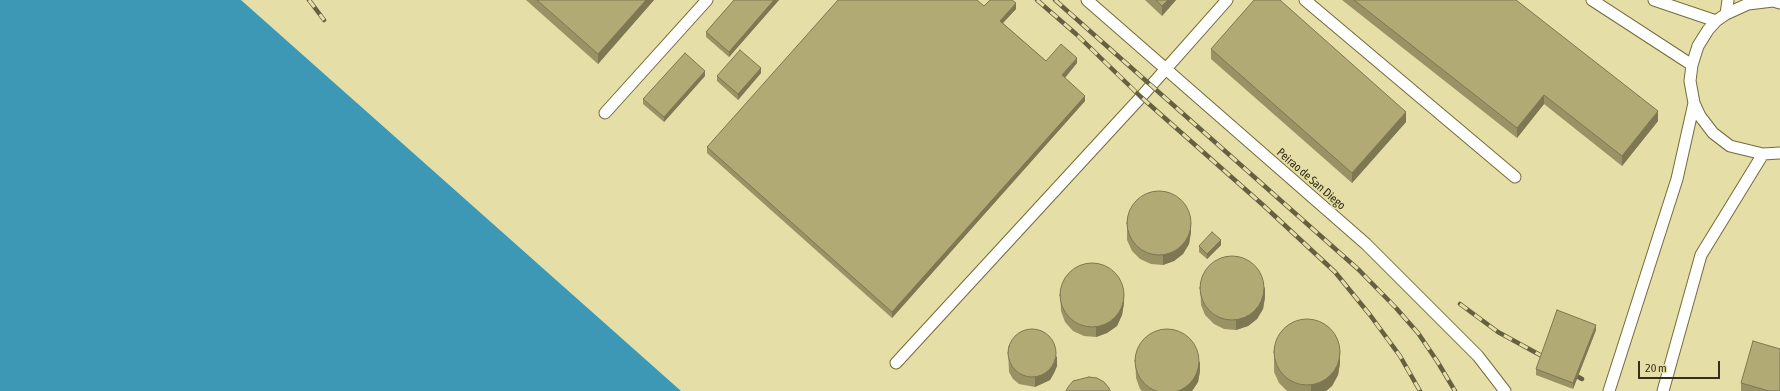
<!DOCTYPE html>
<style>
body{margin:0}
#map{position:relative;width:1780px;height:391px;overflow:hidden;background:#e6dea7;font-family:"Asap Condensed",sans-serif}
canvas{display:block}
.scale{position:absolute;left:1638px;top:361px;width:82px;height:18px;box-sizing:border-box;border:2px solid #34301a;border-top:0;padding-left:5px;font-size:12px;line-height:14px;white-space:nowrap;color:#34301a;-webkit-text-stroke:3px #e6dea7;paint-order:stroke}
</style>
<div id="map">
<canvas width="1780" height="391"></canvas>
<div class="scale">20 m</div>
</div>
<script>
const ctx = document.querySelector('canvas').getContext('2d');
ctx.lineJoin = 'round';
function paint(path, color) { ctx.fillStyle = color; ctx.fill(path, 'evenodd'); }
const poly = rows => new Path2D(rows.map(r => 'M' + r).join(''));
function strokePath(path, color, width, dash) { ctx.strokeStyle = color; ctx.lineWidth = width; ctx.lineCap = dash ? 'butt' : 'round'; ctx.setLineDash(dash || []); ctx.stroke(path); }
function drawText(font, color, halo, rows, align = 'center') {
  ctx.font = font + ' "Asap Condensed",sans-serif'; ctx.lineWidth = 3.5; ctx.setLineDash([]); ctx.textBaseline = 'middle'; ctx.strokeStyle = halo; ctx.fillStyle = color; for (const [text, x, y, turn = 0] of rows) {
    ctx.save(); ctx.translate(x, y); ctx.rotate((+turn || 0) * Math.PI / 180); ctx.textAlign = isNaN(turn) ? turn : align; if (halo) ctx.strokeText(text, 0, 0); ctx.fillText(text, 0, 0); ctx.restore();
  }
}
paint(poly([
 [0,0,241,0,681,391,0,391]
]), '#3c98b4');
const lane = poly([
 [1087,0,1366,244,1478,356,1505,391],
 [1305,0,1515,177],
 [1592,0,1692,65],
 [1654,0,1716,21],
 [1780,3,1773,1,1748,4,1726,14,1716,21,1708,30,1698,46,1692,65,1690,81,1694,103,1700,116,1713,133,1730,146,1763,154,1780,153],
 [1726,14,1728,0],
 [605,113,707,0],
 [896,363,1141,97,1227,0],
 [1609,391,1677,179,1694,103],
 [1663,391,1701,255,1763,154]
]);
strokePath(lane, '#736c38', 13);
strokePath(lane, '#fff', 11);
const rail = poly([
 [309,0,324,20],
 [1037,0,1076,34,1141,97,1263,205,1335,272,1370,315,1400,356,1420,391],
 [1055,0,1359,270,1396,308,1418,333,1437,361,1455,391],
 [1460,304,1498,332,1551,361],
 [1568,371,1582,379]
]);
strokePath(rail, '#656041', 4.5);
strokePath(rail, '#e6dea7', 3, [9]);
paint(poly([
 [526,0,654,0,598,64],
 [734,0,779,0,729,57,706,37,706,32],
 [1145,0,1176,0,1162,16],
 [1342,0,1516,0,1658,121,1622,166,1544,104,1517,138],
 [984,6,1016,9,1003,23,1046,61,1077,63,1065,78,1085,101,892,318,707,153,707,147],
 [1211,49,1406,122,1352,183,1211,59],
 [761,73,738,100,717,81,717,76],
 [705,76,664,122,643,104,643,99],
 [1127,218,1191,232,1189,244,1183,254,1174,261,1163,265,1151,264,1140,259,1132,251,1127,240],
 [1221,245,1207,259,1199,252,1199,246],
 [1200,283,1265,297,1263,309,1257,319,1248,326,1236,330,1224,329,1214,324,1205,315,1201,305],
 [1060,290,1124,303,1122,315,1117,326,1107,333,1096,337,1084,336,1073,331,1065,322,1061,311],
 [1596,330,1573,389,1536,375,1536,369],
 [1008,346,1057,366,1054,373,1050,380,1035,387,1019,384,1013,379,1009,372],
 [1274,347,1340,363,1338,375,1332,386,1326,391,1287,391,1279,383,1274,372],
 [1135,356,1200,371,1198,382,1192,391,1142,391,1140,389,1136,378],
 [1741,383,1780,391,1741,391]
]), '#999265');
paint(poly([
 [646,0,654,0,598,64,598,54],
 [774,0,779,0,729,57,729,52],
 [1168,0,1176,0,1162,16,1162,6],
 [1016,3,1016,9,1000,26,1000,21],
 [1077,58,1077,63,1062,81,1062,75],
 [761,68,761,73,738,100,738,94],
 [705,71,705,76,664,122,664,117],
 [1544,95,1544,104,1517,138,1517,128],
 [1085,96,1085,101,892,318,892,312],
 [1658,111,1658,121,1622,166,1622,156],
 [1406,112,1406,122,1352,183,1352,173],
 [1191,222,1191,232,1189,244,1183,254,1174,261,1163,265,1163,255],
 [1221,240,1221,245,1207,259,1207,254],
 [1265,287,1265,297,1263,309,1257,319,1248,326,1236,330,1236,320],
 [1124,294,1124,303,1122,315,1117,326,1107,333,1096,337,1096,327],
 [1596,325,1596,330,1573,389,1573,383],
 [1340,350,1340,363,1338,375,1332,386,1326,391,1311,391,1311,385],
 [1057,356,1057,366,1054,373,1050,380,1035,387,1035,377],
 [1200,361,1200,371,1198,382,1192,391,1180,391]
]), '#7d7752');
const building = poly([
 [537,0,646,0,598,54,537,0],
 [734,0,774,0,729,52,706,32,734,0],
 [838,0,977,0,984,6,990,0,1012,0,1016,3,1000,21,1046,61,1061,44,1077,58,1062,75,1085,96,892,312,707,147,838,0],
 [1156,0,1168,0,1162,6,1156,0],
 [1254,0,1280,0,1406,112,1352,173,1211,49,1254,0],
 [1354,0,1516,0,1658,111,1622,156,1544,95,1517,128,1354,0],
 [740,50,761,68,738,94,717,76,740,50],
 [685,53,705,71,664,117,643,99,685,53],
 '1127 223a32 32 0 1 1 64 0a32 32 0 1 1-64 0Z',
 [1212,232,1221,240,1207,254,1199,246,1212,232],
 '1200 288a32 32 0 1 1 64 0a32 32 0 1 1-64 0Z',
 '1060 295a32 32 0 1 1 64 0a32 32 0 1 1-64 0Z',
 [1557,310,1596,325,1573,383,1536,369,1557,310],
 '1274 352a33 33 0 1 1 66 0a33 33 0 1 1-66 0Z',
 '1008 353a24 24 0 1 1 48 0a24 24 0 1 1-48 0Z',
 '1135 361a32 32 0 1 1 64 0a32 32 0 1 1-64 0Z',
 [1753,341,1780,349,1780,391,1769,391,1741,383,1753,341],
 [1089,377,1097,378,1104,382,1109,388,1110,391,1066,391,1068,387,1073,381,1089,377]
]);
paint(building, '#b2aa75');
strokePath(building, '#7d7752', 1);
drawText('12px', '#34301a', '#e6dea7', [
 ["Peirao de San Diego",1311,179,41]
]);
</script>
